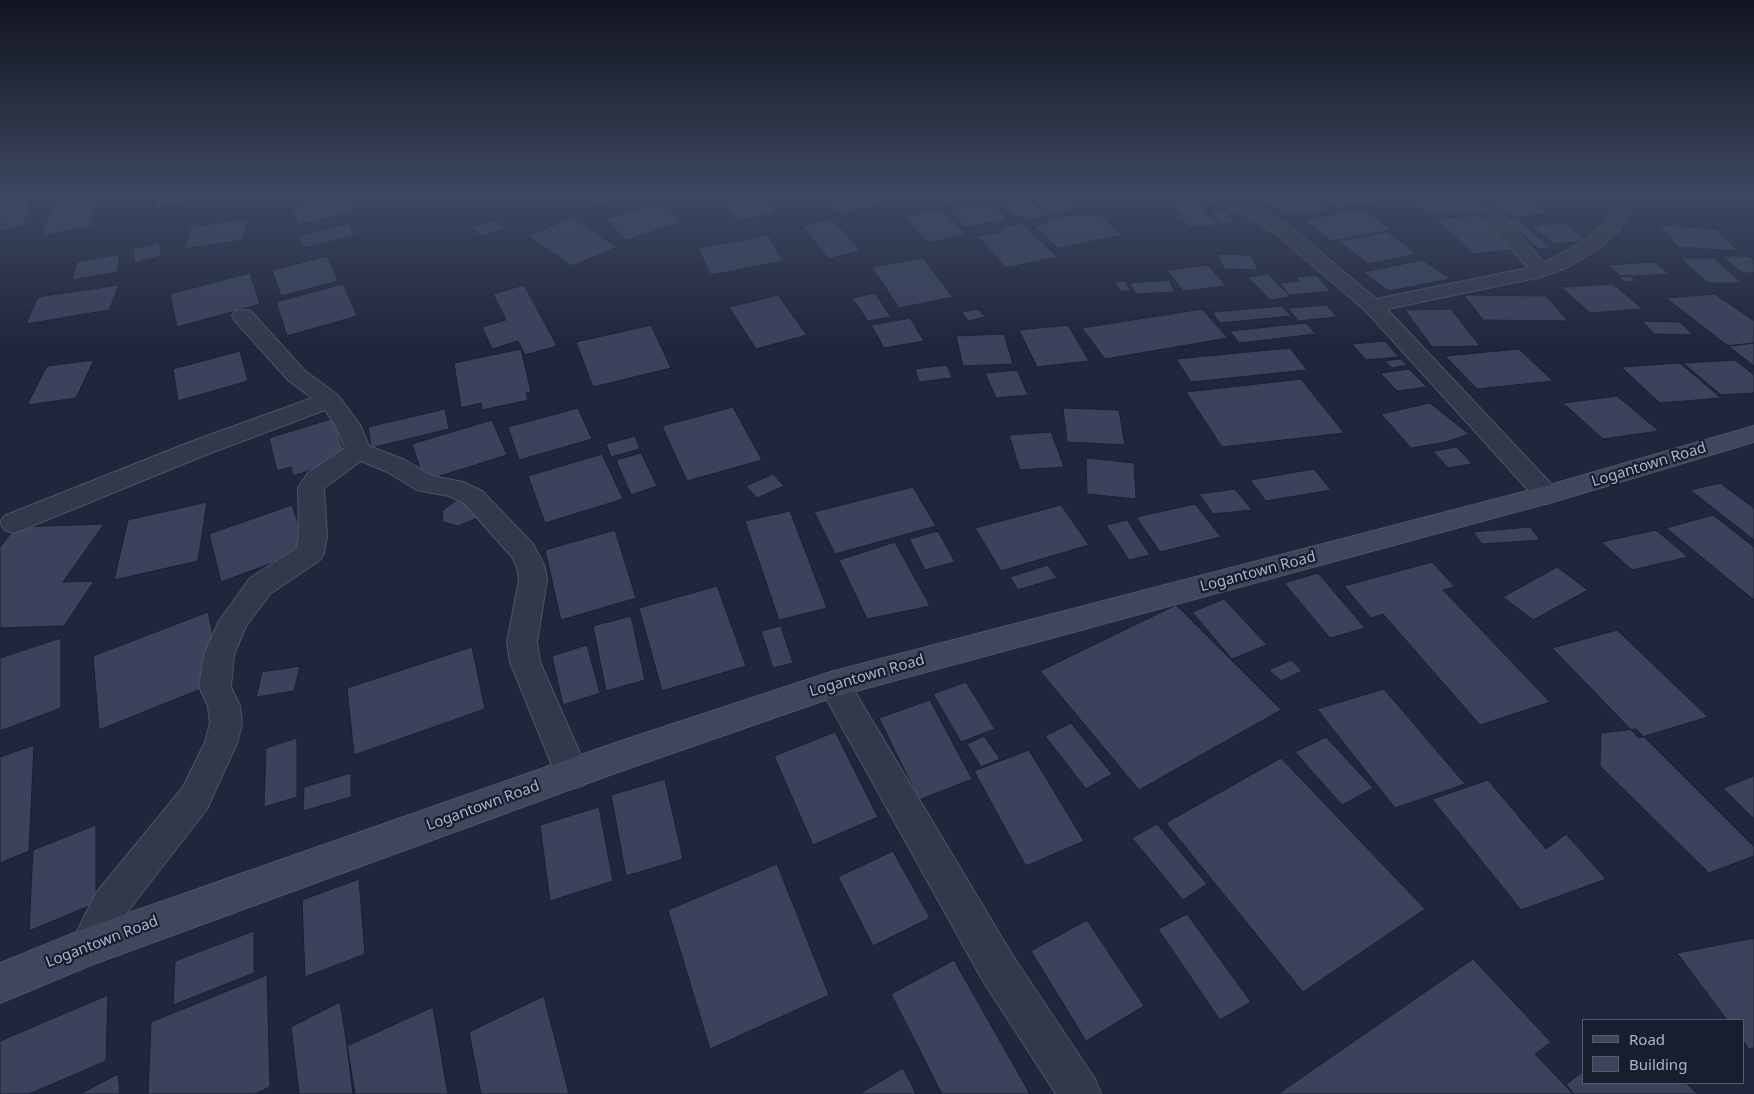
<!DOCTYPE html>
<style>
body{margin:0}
#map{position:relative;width:1754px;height:1094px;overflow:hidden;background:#20263b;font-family:"Noto Sans",sans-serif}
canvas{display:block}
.legend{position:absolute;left:1582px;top:1019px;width:162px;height:65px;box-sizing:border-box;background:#191e2f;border:1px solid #555a6c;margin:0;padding:6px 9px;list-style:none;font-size:15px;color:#aeb3c7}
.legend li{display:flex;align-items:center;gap:10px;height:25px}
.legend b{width:25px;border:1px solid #555a6c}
</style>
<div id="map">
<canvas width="1754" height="1094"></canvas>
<ul class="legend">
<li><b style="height:6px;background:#41465e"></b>Road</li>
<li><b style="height:14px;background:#3b425b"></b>Building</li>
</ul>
</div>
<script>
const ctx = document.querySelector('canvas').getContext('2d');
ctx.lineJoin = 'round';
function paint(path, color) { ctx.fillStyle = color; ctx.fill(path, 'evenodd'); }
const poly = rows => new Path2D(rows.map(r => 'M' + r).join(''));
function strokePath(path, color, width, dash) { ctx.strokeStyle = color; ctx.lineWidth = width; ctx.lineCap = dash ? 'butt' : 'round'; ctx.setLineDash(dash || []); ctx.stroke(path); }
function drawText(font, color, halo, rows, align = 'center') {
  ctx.font = font + ' "Noto Sans",sans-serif'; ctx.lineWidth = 4.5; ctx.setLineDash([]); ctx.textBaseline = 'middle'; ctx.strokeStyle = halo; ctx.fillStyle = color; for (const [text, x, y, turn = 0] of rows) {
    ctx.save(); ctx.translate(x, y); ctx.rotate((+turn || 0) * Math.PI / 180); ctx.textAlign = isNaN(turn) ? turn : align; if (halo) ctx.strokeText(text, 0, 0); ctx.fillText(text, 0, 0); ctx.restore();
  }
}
const building = poly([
 [99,195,90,227,41,236,53,202,99,195],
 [155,195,204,195,205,198,156,208,155,195],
 [341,195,348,195,354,212,298,225,292,206,341,195],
 [591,195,638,195,597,204,591,195],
 [720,195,764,195,776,213,736,221,720,195],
 [829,195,877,195,883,205,838,212,829,195],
 [936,195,984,195,946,204,936,195],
 [1006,195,1020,195,1049,215,1029,221,1021,215,1015,217,1002,207,1007,206,997,197,1006,195],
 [1026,195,1066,195,1082,206,1053,214,1026,195],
 [1074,195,1129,195,1079,201,1074,195],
 [1258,195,1312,195,1330,209,1285,216,1258,195],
 [1318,195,1375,195,1383,201,1335,208,1318,195],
 [1410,195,1471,195,1489,214,1426,214,1410,195],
 [1487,195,1537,195,1545,201,1533,202,1549,214,1516,217,1487,195],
 [31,197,24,226,0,231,0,203,31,197],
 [1197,200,1217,225,1188,227,1170,202,1197,200],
 [660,202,682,222,626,240,605,219,660,202],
 [989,202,1007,219,966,228,949,211,989,202],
 [941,209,966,234,928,243,904,217,941,209],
 [1210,209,1225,210,1235,223,1221,224,1210,209],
 [1362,209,1391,230,1331,241,1304,220,1362,209],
 [1082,213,1085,216,1098,213,1122,235,1057,248,1035,226,1049,223,1046,220,1082,213],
 [1478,215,1520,249,1474,254,1435,219,1478,215],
 [248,218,243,240,184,249,191,227,248,218],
 [572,218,617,247,572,266,528,236,572,218],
 [1504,218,1516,218,1550,248,1538,249,1504,218],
 [832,219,861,251,829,259,802,226,832,219],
 [496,220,503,229,480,236,473,227,496,220],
 [348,223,355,235,305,248,299,236,348,223],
 [1022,223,1057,257,1006,268,978,236,1002,232,998,228,1022,223],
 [1564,223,1588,241,1555,244,1531,226,1564,223],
 [1659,225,1717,229,1738,251,1678,247,1659,225],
 [1387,232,1417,254,1368,264,1339,241,1387,232],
 [768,235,783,261,711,275,698,248,768,235],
 [159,243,161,256,134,263,133,249,159,243],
 [120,254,117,272,72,280,77,262,120,254],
 [1218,254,1251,255,1258,270,1224,269,1218,254],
 [327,256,338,281,281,296,272,270,327,256],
 [1722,256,1749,256,1754,260,1754,273,1742,273,1722,256],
 [923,258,953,297,899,308,872,267,923,258],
 [1680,258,1714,258,1742,283,1708,283,1680,258],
 [1423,260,1450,279,1389,291,1363,272,1423,260],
 [1654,262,1670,274,1622,277,1607,265,1654,262],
 [1208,265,1226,286,1183,291,1167,270,1208,265],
 [250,273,260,304,177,327,170,294,250,273],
 [1268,274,1289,295,1290,297,1270,300,1248,277,1268,274],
 [1316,275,1330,291,1289,295,1280,283,1299,281,1296,277,1316,275],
 [1628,275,1637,281,1625,282,1618,277,1628,275],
 [1169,280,1175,292,1136,294,1130,283,1169,280],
 [1125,281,1131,291,1120,291,1115,282,1125,281],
 [343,284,357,316,287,336,276,302,343,284],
 [1613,284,1643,309,1590,313,1561,287,1613,284],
 [119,285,109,310,26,324,38,297,119,285],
 [524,285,557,346,525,355,518,341,492,349,482,327,506,320,493,294,524,285],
 [875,293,891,317,868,321,852,298,875,293],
 [1715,294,1754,321,1754,343,1728,346,1666,298,1715,294],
 [778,295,807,335,756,349,729,307,778,295],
 [1464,295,1546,296,1568,321,1483,320,1464,295],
 [1327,305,1337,317,1298,321,1288,308,1327,305],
 [1282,306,1291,316,1220,323,1212,312,1282,306],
 [978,309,985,317,968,321,962,312,978,309],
 [1202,309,1228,338,1105,359,1082,328,1202,309],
 [1451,309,1480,346,1432,347,1405,310,1451,309],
 [910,318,924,341,884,348,871,325,910,318],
 [1642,321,1680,322,1693,335,1654,334,1642,321],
 [1306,323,1316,334,1239,343,1230,331,1306,323],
 [651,325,671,368,593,387,576,342,651,325],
 [1068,325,1089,361,1037,367,1019,330,1068,325],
 [1004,334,1013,364,963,366,956,336,1004,334],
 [1385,341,1399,357,1366,360,1352,344,1385,341],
 [1754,343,1754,366,1728,346,1754,343],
 [1290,348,1307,370,1191,382,1176,359,1290,348],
 [521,349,531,392,526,393,528,400,482,410,481,403,461,408,454,363,521,349],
 [1519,349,1553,381,1477,389,1445,356,1519,349],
 [240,351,248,381,178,401,173,369,240,351],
 [1400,359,1408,365,1392,368,1385,361,1400,359],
 [94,360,76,398,27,405,47,366,94,360],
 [1735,360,1754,375,1754,393,1721,395,1683,363,1735,360],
 [1680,363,1721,398,1660,403,1621,367,1680,363],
 [947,365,952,378,919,382,915,369,947,365],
 [1409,369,1427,387,1397,391,1380,373,1409,369],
 [1017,370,1028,395,996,398,985,373,1017,370],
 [1301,379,1344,433,1222,447,1186,392,1301,379],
 [1617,396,1659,431,1603,439,1563,403,1617,396],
 [1430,403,1469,434,1446,442,1411,448,1381,414,1430,403],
 [733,407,762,460,687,481,662,426,733,407],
 [578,408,592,439,519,460,508,427,578,408],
 [1063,408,1119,410,1125,445,1067,442,1063,408],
 [445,409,449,429,371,448,368,427,445,409],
 [334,418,346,459,293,476,291,467,277,471,269,438,334,418],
 [492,420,507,455,424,481,412,444,492,420],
 [1051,432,1064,467,1020,470,1009,435,1051,432],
 [635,436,640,449,611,457,606,444,635,436],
 [1457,447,1472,464,1448,468,1433,451,1457,447],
 [641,453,657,486,631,495,616,460,641,453],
 [602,454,623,499,545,523,528,476,602,454],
 [1086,458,1134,463,1136,499,1087,494,1086,458],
 [1314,469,1331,490,1266,501,1250,480,1314,469],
 [773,474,784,486,757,498,746,486,773,474],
 [1720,483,1754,508,1754,540,1690,490,1720,483],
 [913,487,936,526,835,554,814,512,913,487],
 [1235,489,1252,510,1213,514,1199,494,1235,489],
 [472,499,481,507,475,519,458,526,443,522,442,511,455,501,472,499],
 [207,502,198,561,114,580,128,520,207,502],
 [1195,504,1221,537,1160,552,1136,517,1195,504],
 [292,505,307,550,221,582,209,534,292,505],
 [1061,505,1089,545,1001,571,975,528,1061,505],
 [790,511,827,608,779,620,745,521,790,511],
 [1713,515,1754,547,1754,600,1666,528,1713,515],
 [1127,520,1150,555,1129,560,1106,525,1127,520],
 [104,524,63,582,94,581,64,626,0,628,0,547,16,527,104,524],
 [1530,527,1540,540,1482,544,1473,532,1530,527],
 [615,530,636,598,561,620,545,550,615,530],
 [1656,530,1688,557,1632,570,1601,542,1656,530],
 [938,531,955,562,925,570,909,539,938,531],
 [895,542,930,606,867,619,839,560,895,542],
 [1432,562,1455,587,1443,590,1550,702,1480,725,1383,614,1371,618,1344,586,1432,562],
 [1048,565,1057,578,1018,590,1010,577,1048,565],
 [1557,567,1588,590,1533,620,1503,597,1557,567],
 [1318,573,1365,628,1330,638,1284,583,1318,573],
 [717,586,746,666,662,691,639,608,717,586],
 [1224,599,1267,645,1232,659,1192,612,1224,599],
 [1176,605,1281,710,1139,790,1040,671,1176,605],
 [208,612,223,680,99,730,93,656,208,612],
 [631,616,645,680,606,691,593,626,631,616],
 [781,626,793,663,773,668,761,631,781,626],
 [1617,630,1708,717,1639,738,1552,648,1617,630],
 [61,638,61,708,0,731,0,658,61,638],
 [587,645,600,693,563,705,552,656,587,645],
 [472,647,485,709,354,755,347,688,472,647],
 [1291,660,1302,671,1281,681,1269,670,1291,660],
 [300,666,294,691,256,697,262,672,300,666],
 [966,682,995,729,961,742,933,694,966,682],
 [1384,689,1465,784,1395,808,1317,709,1384,689],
 [930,700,972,779,919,800,879,718,930,700],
 [1071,723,1112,774,1086,789,1045,736,1071,723],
 [1636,729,1754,847,1754,856,1709,873,1600,766,1601,733,1636,729],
 [835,732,878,817,813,845,774,756,835,732],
 [984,736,1000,759,981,767,967,744,984,736],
 [1326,737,1373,788,1342,805,1295,752,1326,737],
 [297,738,297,797,264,807,266,748,297,738],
 [34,745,29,851,0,863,0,757,34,745],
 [1029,750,1084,841,1026,866,974,771,1029,750],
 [1281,758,1425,909,1303,992,1166,823,1281,758],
 [351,773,351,797,303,811,304,787,351,773],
 [1754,776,1754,819,1723,788,1754,776],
 [665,779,683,859,626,876,611,795,665,779],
 [1488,780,1546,849,1566,834,1606,879,1521,910,1432,799,1488,780],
 [599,807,613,881,550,901,540,825,599,807],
 [1157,824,1207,884,1183,900,1132,838,1157,824],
 [96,825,96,903,29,931,33,850,96,825],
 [893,851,930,918,873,946,838,877,893,851],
 [777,864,829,995,710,1049,668,910,777,864],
 [359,879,365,954,305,977,302,900,359,879],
 [1187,914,1251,1002,1220,1020,1158,929,1187,914],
 [1087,920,1144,1006,1086,1041,1031,951,1087,920],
 [254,931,254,973,173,1005,175,961,254,931],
 [1754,938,1754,1048,1749,1049,1743,1041,1743,1020,1727,1020,1677,953,1754,938],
 [1473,959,1551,1042,1535,1054,1573,1094,1278,1094,1473,959],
 [954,960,1030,1094,942,1094,891,994,954,960],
 [267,975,270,1087,255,1094,148,1094,151,1022,267,975],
 [108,995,106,1061,29,1094,0,1094,0,1041,108,995],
 [544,996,569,1094,481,1094,469,1032,544,996],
 [340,1002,355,1094,299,1094,291,1027,340,1002],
 [433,1007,448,1094,353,1094,347,1046,433,1007],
 [903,1068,916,1094,859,1094,903,1068],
 [1583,1072,1583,1083,1686,1083,1697,1094,1574,1094,1566,1084,1583,1072],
 [118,1074,120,1094,80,1094,118,1074]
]);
paint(building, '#3b425b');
strokePath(building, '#1b2031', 1);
const street = poly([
 [1202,195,1228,195,1246,201,1291,227,1376,299,1528,268,1487,221,1485,217,1486,211,1468,195,1488,195,1501,205,1504,209,1503,216,1544,263,1584,241,1605,223,1618,195,1636,195,1620,230,1598,249,1568,267,1541,277,1387,309,1556,489,1560,495,1556,501,1547,504,1538,501,1365,310,1277,235,1234,209,1205,199,1202,195],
 [243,310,251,311,305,371,338,395,360,425,369,446,405,460,432,476,463,482,482,491,533,544,545,567,547,580,537,642,540,662,589,774,584,785,572,789,560,785,510,662,507,642,519,580,517,567,512,557,464,503,449,496,417,490,387,472,361,461,324,488,327,536,324,553,320,560,270,594,246,626,234,655,231,687,240,706,242,724,237,743,207,809,122,919,103,960,89,965,75,960,70,946,96,893,183,787,205,742,210,724,208,706,199,687,204,655,219,621,250,578,297,548,299,536,298,488,308,473,345,448,336,426,325,410,208,454,22,530,13,533,4,530,0,522,4,516,190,442,312,398,289,381,235,321,232,316,235,311,243,310],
 [834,671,845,675,1011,953,1095,1079,1101,1094,1056,1094,983,981,818,684,823,675,834,671]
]);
const secondary = poly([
 [1754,426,1754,442,1556,501,834,697,618,772,91,965,0,1003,0,963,89,927,618,742,834,671,1546,486,1754,426]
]);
strokePath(street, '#4e5366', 2);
strokePath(secondary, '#4e5366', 2);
paint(street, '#33394b');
paint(secondary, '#41465e');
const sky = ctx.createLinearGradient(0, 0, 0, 348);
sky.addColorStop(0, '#121520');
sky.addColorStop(0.56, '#3c4760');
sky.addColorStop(1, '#3c476000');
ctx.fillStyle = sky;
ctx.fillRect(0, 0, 1754, 348);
drawText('15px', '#aeb3c7', '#191e2f', [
 ["Logantown Road",1649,465,-17],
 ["Logantown Road",1258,572,-15],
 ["Logantown Road",867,676,-16],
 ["Logantown Road",483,806,-20],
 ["Logantown Road",102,942,-21]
]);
</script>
